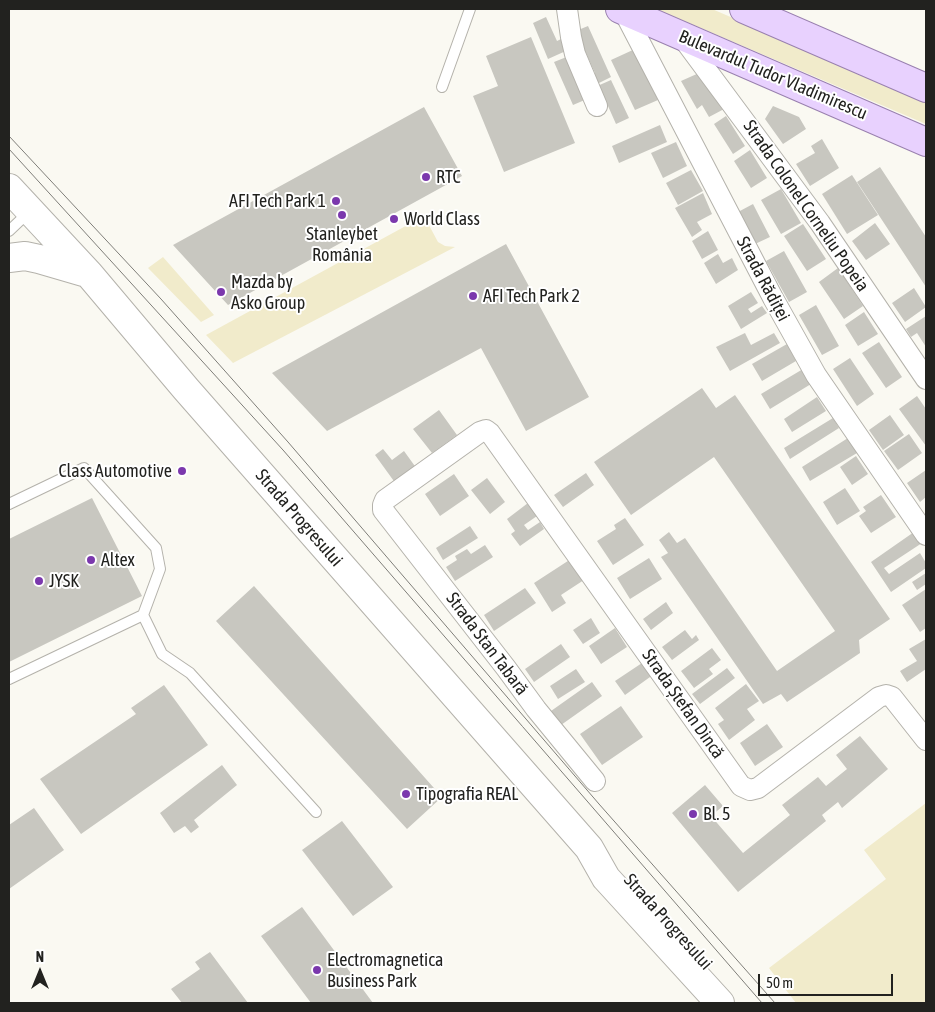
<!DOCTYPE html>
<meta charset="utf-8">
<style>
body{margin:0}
#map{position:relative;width:935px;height:1012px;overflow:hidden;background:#faf9f2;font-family:"Asap Condensed",sans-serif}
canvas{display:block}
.frame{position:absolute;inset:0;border:10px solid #22221f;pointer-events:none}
.north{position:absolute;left:15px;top:947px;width:50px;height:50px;-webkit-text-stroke:4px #fff;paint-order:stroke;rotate:0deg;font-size:14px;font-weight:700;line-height:20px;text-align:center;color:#22221f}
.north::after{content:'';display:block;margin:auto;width:18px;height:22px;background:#22221f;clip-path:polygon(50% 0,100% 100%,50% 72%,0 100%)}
.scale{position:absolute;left:758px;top:974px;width:135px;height:22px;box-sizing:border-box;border:2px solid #22221f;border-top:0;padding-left:6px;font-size:15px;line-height:18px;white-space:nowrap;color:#22221f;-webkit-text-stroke:4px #fff;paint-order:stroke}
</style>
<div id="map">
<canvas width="935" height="1012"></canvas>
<div class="frame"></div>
<div class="north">N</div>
<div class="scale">50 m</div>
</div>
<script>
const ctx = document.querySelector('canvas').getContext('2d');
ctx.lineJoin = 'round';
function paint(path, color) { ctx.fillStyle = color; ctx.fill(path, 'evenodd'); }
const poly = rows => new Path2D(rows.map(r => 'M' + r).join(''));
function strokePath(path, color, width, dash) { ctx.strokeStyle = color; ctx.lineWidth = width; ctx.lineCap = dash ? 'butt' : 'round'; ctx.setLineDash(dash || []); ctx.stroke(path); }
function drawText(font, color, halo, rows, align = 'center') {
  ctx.font = font + ' "Asap Condensed",sans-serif'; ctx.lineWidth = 4; ctx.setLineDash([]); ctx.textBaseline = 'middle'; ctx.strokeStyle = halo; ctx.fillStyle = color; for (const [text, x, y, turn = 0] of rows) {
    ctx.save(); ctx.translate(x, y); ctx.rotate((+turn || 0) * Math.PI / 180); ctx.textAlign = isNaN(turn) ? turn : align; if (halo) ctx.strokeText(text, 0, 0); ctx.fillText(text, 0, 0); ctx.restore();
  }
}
paint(poly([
 [656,9,712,9,926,101,926,124],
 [424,216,438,242,445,246,455,247,233,363,206,335],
 [163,257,214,315,201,322,148,268],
 [926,803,926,1003,796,1003,769,968,886,879,864,850]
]), '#f1ebcb');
paint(poly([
 [546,17,557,41,563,38,568,50,548,59,533,23],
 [588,26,611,77,593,86,589,76,595,73,586,53,581,56,571,33],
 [531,37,575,143,504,172,473,96,498,86,486,56],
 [635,49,658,100,635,110,611,60],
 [569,56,587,99,573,105,554,62],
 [699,73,726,108,709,117,702,105,697,109,681,81],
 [611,80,629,118,616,124,604,97,595,87],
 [773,106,799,117,806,129,783,144,765,119],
 [424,107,462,176,435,191,228,305,173,245],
 [726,116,745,146,733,154,714,124],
 [660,125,667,142,619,163,612,146],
 [822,139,839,168,810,186,796,164,815,153,811,146],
 [676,142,687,166,663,178,651,153],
 [750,150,767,178,751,188,734,161],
 [880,167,926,237,926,287,857,182],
 [691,170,703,191,678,205,666,183],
 [852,175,878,215,847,234,822,194],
 [781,189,801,223,781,234,761,200],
 [703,193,712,214,697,222,702,230,692,237,675,208],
 [753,204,770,237,755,244,738,212],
 [875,223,890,244,866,260,852,241],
 [803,224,826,259,807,271,784,236],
 [708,231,718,250,702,259,692,241],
 [506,244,589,397,526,431,481,348,327,431,272,373],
 [784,251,807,292,789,302,766,261],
 [718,254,723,263,732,258,738,270,716,284,704,263],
 [838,268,863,306,844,319,819,282],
 [914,288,926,307,905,322,892,303],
 [751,292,758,303,748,309,751,313,762,306,767,313,741,329,728,306],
 [816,305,839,346,822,355,799,315],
 [864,312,878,334,858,346,845,325],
 [926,316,926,347,917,333,911,337,906,329],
 [745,333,751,345,774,333,780,343,730,371,716,347],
 [879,342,902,377,886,388,862,353],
 [787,344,796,361,762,381,752,364],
 [850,358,874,394,857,406,833,369],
 [803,369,811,384,770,409,761,394],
 [702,388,716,408,735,395,890,619,859,640,860,653,787,702,781,694,763,704,661,557,668,553,659,540,669,532,677,543,685,538,777,671,835,631,714,457,631,515,594,462],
 [917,396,926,409,926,446,899,409],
 [817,397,826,411,792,432,784,419],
 [439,410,457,435,432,453,413,429],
 [890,415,904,435,883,450,869,430],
 [833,418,839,428,790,459,784,448],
 [909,434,922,453,898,470,884,451],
 [848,438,857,453,810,481,802,467],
 [383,449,392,460,404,451,417,469,396,484,375,455],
 [856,456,868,474,852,485,840,467],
 [926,470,926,497,920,502,907,483],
 [586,473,594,485,563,507,554,495],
 [454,474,469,496,440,516,425,494],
 [487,478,505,502,490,514,471,490],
 [845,488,860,511,837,525,823,502],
 [881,495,896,517,871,533,859,516,866,511,863,507],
 [92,498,142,596,9,662,9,539],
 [528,503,537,516,524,525,528,530,540,522,544,529,520,546,511,534,515,531,507,519],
 [625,518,644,545,613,565,597,541,616,529,614,525],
 [470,526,478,538,443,560,436,548],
 [914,532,922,543,884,568,889,574,920,553,926,563,926,568,891,592,871,562],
 [485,545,493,557,455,581,446,567,457,560,455,556,467,549,471,554],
 [574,557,587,578,561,595,566,603,552,612,534,583],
 [649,558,662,579,630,599,617,578],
 [926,573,926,584,917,590,912,582],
 [254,586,442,797,407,829,216,621],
 [525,588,536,603,494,631,484,615],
 [926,589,926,628,920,632,902,605],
 [666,602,673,613,651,630,643,619],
 [591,618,600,633,583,644,573,630],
 [615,628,627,647,601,664,589,646],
 [685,630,692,639,696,635,699,640,672,660,662,647],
 [926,639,926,669,907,682,900,671,917,661,909,649],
 [561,644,570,657,534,682,525,669],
 [712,648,721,660,709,669,713,674,694,688,681,671],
 [648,659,657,672,625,695,615,681],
 [727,668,735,678,700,704,692,694],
 [576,669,585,682,558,699,550,686],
 [592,682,602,696,561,725,551,711],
 [746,684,759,701,747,709,755,720,729,740,718,724,724,720,715,708],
 [164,685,208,745,81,834,40,779,136,714,131,708],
 [621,706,643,737,602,765,580,734],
 [767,724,783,747,755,766,740,743],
 [860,736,888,769,842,808,838,802,822,815,826,821,738,892,672,813,705,785,723,806,711,816,743,853,790,815,782,805,818,777,826,786,847,769,836,755],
 [222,765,237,785,194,820,199,827,191,833,185,826,174,833,160,813],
 [34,808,64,850,9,889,9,825],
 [342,821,393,887,353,916,302,850],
 [302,907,373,1003,311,1003,261,936],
 [210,952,248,1003,182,1003,171,989,200,969,195,962]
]), '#c8c7c0');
const service = poly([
 [442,87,470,9],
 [9,231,30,211],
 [9,504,84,468,156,548,160,569,143,615,9,679],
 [143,615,162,654,190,673,316,812]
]);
const minor = poly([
 [567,9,571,37,575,54,597,106],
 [623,10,773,298,816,375,926,535],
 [682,37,820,223,926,379],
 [595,781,536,709,506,668,383,510,383,505,385,500,480,432,486,430,490,433,741,786,750,790,758,788,879,697,886,695,892,697,926,740]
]);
const secondary = poly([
 [9,188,89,274,186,389,589,848,606,878,720,1003],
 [9,258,25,256,39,259,87,273]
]);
const primary = poly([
 [620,9,926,142],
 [744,9,926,88]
]);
strokePath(service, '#b4b2ab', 12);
strokePath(minor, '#b4b2ab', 22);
strokePath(secondary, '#b4b2ab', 30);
strokePath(primary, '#9980af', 30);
strokePath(service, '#fff', 10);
strokePath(minor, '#fff', 20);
strokePath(secondary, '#fff', 28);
strokePath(primary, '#e8d1fe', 28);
strokePath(poly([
 [9,136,161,299,288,442,599,804,775,1003],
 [9,149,283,450,762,1003]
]), '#7f7e79', 1);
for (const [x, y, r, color] of [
 [426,177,5,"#7b38ad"],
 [336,201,5,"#7b38ad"],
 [342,215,5,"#7b38ad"],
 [394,219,5,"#7b38ad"],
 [221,292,5,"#7b38ad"],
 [473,296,5,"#7b38ad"],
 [182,471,5,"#7b38ad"],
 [91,560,5,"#7b38ad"],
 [39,581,5,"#7b38ad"],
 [406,794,5,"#7b38ad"],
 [693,814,5,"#7b38ad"],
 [317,970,5,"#7b38ad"]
]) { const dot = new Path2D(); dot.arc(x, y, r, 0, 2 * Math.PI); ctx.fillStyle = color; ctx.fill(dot); strokePath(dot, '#fff', 2); }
drawText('18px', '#22221f', '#fff', [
 ["Bulevardul Tudor Vladimirescu",773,75,23],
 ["Strada Colonel Corneliu Popeia",806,206,55],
 ["Strada Rădiței",763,279,62],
 ["Strada Progresului",299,518,49],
 ["Strada Stan Tabară",487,644,53],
 ["Strada Ștefan Dincă",683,704,55],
 ["Strada Progresului",668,922,48]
]);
drawText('18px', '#22221f', '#fff', [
 ["RTC",436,177],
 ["AFI Tech Park 1",326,201,"right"],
 ["World Class",404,219],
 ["Stanleybet",342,234,"center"],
 ["România",342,255,"center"],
 ["Mazda by",231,282],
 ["Asko Group",231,303],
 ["AFI Tech Park 2",483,296],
 ["Class Automotive",172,471,"right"],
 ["Altex",101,560],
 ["JYSK",49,581],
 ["Tipografia REAL",416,794],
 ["Bl. 5",703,814],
 ["Electromagnetica",327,960],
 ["Business Park",327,981]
], 'left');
</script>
